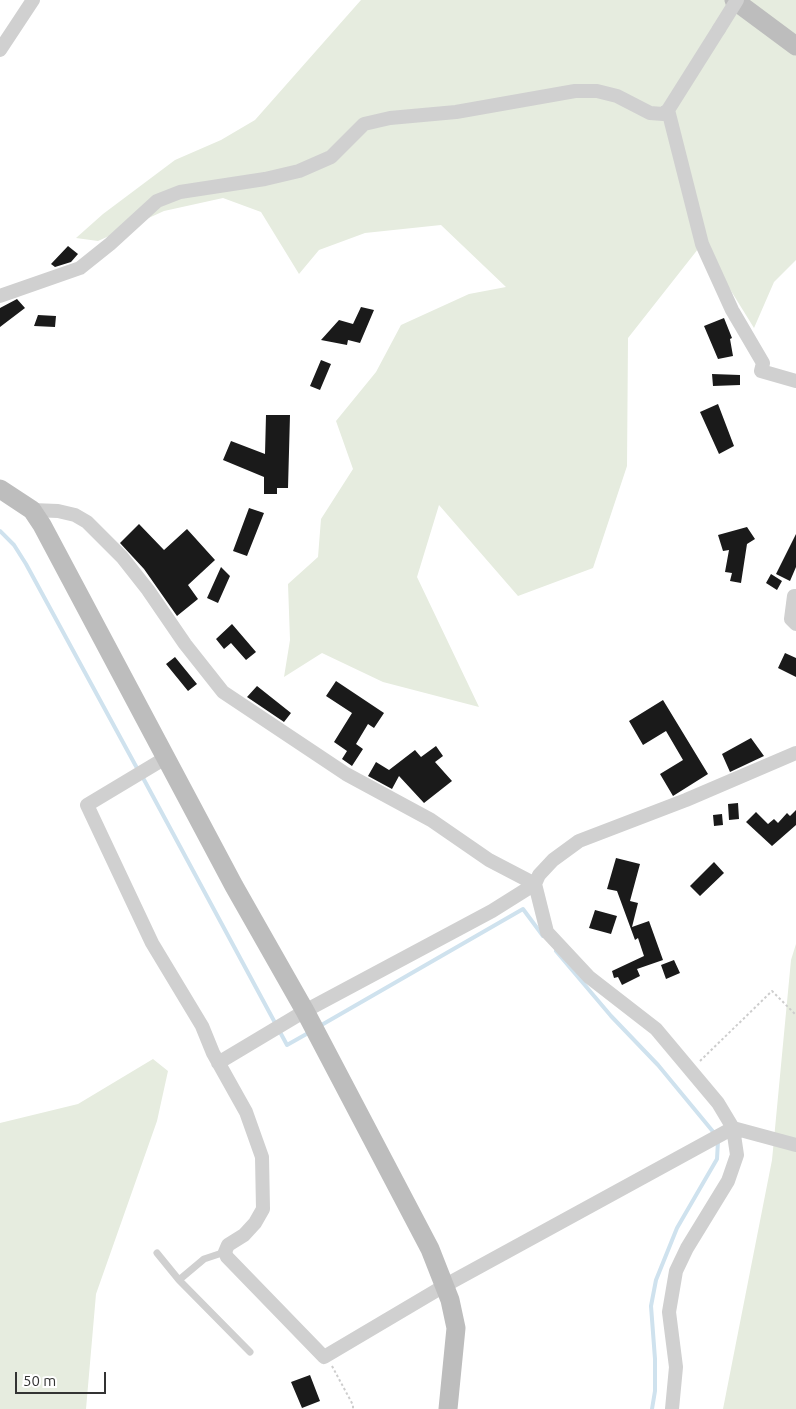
<!DOCTYPE html>
<style>
body{margin:0}
#map{position:relative;width:796px;height:1409px;overflow:hidden;background:#fff;font-family:Ubuntu,sans-serif}
canvas{display:block}
.scale{position:absolute;left:15px;top:1372px;width:91px;height:22px;box-sizing:border-box;border:2px solid #333;border-top:0;padding-left:6px;font-size:15px;line-height:18px;white-space:nowrap;color:#333;-webkit-text-stroke:4px #fff;paint-order:stroke}
</style>
<div id="map">
<canvas width="796" height="1409"></canvas>
<div class="scale">50 m</div>
</div>
<script>
const ctx = document.querySelector('canvas').getContext('2d');
ctx.lineJoin = 'round';
function paint(path, color) { ctx.fillStyle = color; ctx.fill(path, 'evenodd'); }
const poly = rows => new Path2D(rows.map(r => 'M' + r).join(''));
function strokePath(path, color, width, dash) { ctx.strokeStyle = color; ctx.lineWidth = width; ctx.lineCap = dash ? 'butt' : 'round'; ctx.setLineDash(dash || []); ctx.stroke(path); }
paint(poly([
 [361,0,796,0,796,260,774,282,754,328,702,244,628,338,627,466,593,568,518,596,439,505,417,577,479,707,383,682,322,653,284,677,290,640,288,584,318,557,321,519,353,469,336,421,376,372,401,325,469,294,506,287,441,225,365,233,319,250,299,274,261,212,223,198,164,211,98,241,76,238,103,214,175,160,221,140,255,120],
 [796,944,796,1409,723,1409,772,1160,791,960],
 [153,1059,168,1071,157,1121,96,1294,86,1409,0,1409,0,1123,78,1104]
]), '#e6ecdf');
strokePath(poly([
 [0,531,14,545,26,564,138,770],
 [142,776,287,1045,310,1032],
 [556,951,611,1016,658,1065,715,1134],
 [318,1027,523,909,543,936],
 [652,1409,655,1391,655,1359,651,1306,656,1280,677,1228,717,1159,718,1141]
]), '#cfe2ee', 4);
paint(poly([
 [68,246,78,254,71,262,55,267,51,264],
 [17,299,25,308,0,327,0,308],
 [361,307,374,310,360,343,348,340,347,345,321,340,339,320,353,324],
 [38,315,56,316,55,327,34,326],
 [724,318,732,338,730,339,733,356,718,359,704,326],
 [321,360,331,364,320,390,310,386],
 [712,374,740,375,740,385,713,386],
 [718,404,734,446,719,454,700,412],
 [266,415,290,415,288,488,277,488,277,494,264,494,264,477,223,460,231,441,265,454],
 [249,508,264,513,247,556,233,551],
 [139,524,164,550,187,529,215,560,188,585,198,599,177,616,144,569,120,543],
 [747,527,755,539,747,544,741,583,730,581,732,573,725,572,729,550,723,551,718,535],
 [796,534,796,567,790,581,776,574],
 [221,567,230,576,218,603,207,598],
 [771,574,782,581,777,590,766,583],
 [232,624,256,652,246,660,231,643,224,649,216,639],
 [785,653,796,658,796,677,778,668],
 [175,657,197,684,188,691,166,664],
 [336,681,384,713,374,728,368,724,356,744,363,749,352,766,342,759,347,751,334,742,352,713,326,696],
 [257,686,291,713,284,722,247,697],
 [663,700,708,774,673,796,660,774,683,760,666,731,643,745,629,721],
 [751,738,764,756,730,772,722,754],
 [436,746,443,756,435,762,452,781,424,803,399,776,392,789,368,776,376,762,389,770,415,750,421,757],
 [738,803,739,819,729,820,728,804],
 [796,810,796,825,772,846,746,822,756,812,768,824,774,819,778,823,787,813,790,816],
 [722,814,723,825,714,826,713,815],
 [616,858,640,864,630,901,638,903,632,927,649,921,663,960,637,969,640,976,622,985,618,977,614,978,612,971,644,956,638,938,635,940,617,891,607,889],
 [714,862,724,873,700,896,690,886],
 [595,910,617,916,611,934,589,928],
 [674,960,680,973,666,979,661,965],
 [310,1375,320,1401,302,1408,291,1382]
]), '#1a1a1a');
strokePath(poly([
 [700,1061,772,991,796,1015],
 [332,1366,353,1405,353,1409]
]), '#cdcdcd', 2, [2.5, 2.5]);
strokePath(poly([
 [225,1252,204,1259,179,1280,250,1352],
 [157,1253,179,1280]
]), '#d0d0d0', 7);
strokePath(poly([
 [0,50,33,0],
 [668,110,702,244,732,310,763,363,761,371,796,381],
 [0,296,80,268,110,244,157,201,180,192,265,179,299,171,331,157,364,124,390,118,456,112,575,91,597,91,617,96,650,113,663,114,668,110,719,29],
 [32,510,58,511,75,515,87,522,122,557,148,590,185,644,223,692,346,774,431,820,489,860,535,884,547,932,589,977,656,1029,718,1103,733,1128,737,1155,728,1181,687,1248,676,1271,669,1312,676,1367,672,1409],
 [796,596,794,596,791,619,796,624],
 [167,757,87,805,152,943,202,1026,213,1053,246,1112,262,1157,263,1209,255,1223,244,1235,228,1245,225,1252,227,1257,324,1357,444,1286,733,1128,796,1145],
 [218,1063,305,1011,492,911,535,884,539,875,553,860,579,841,686,800,796,753]
]), '#d0d0d0', 14);
strokePath(poly([
 [734,0,796,46],
 [0,489,32,510,42,525,234,886,305,1011,430,1249,450,1300,456,1328,448,1409]
]), '#bdbdbd', 19);
strokePath(poly([
 [719,29,737,0]
]), '#d0d0d0', 14);
</script>
